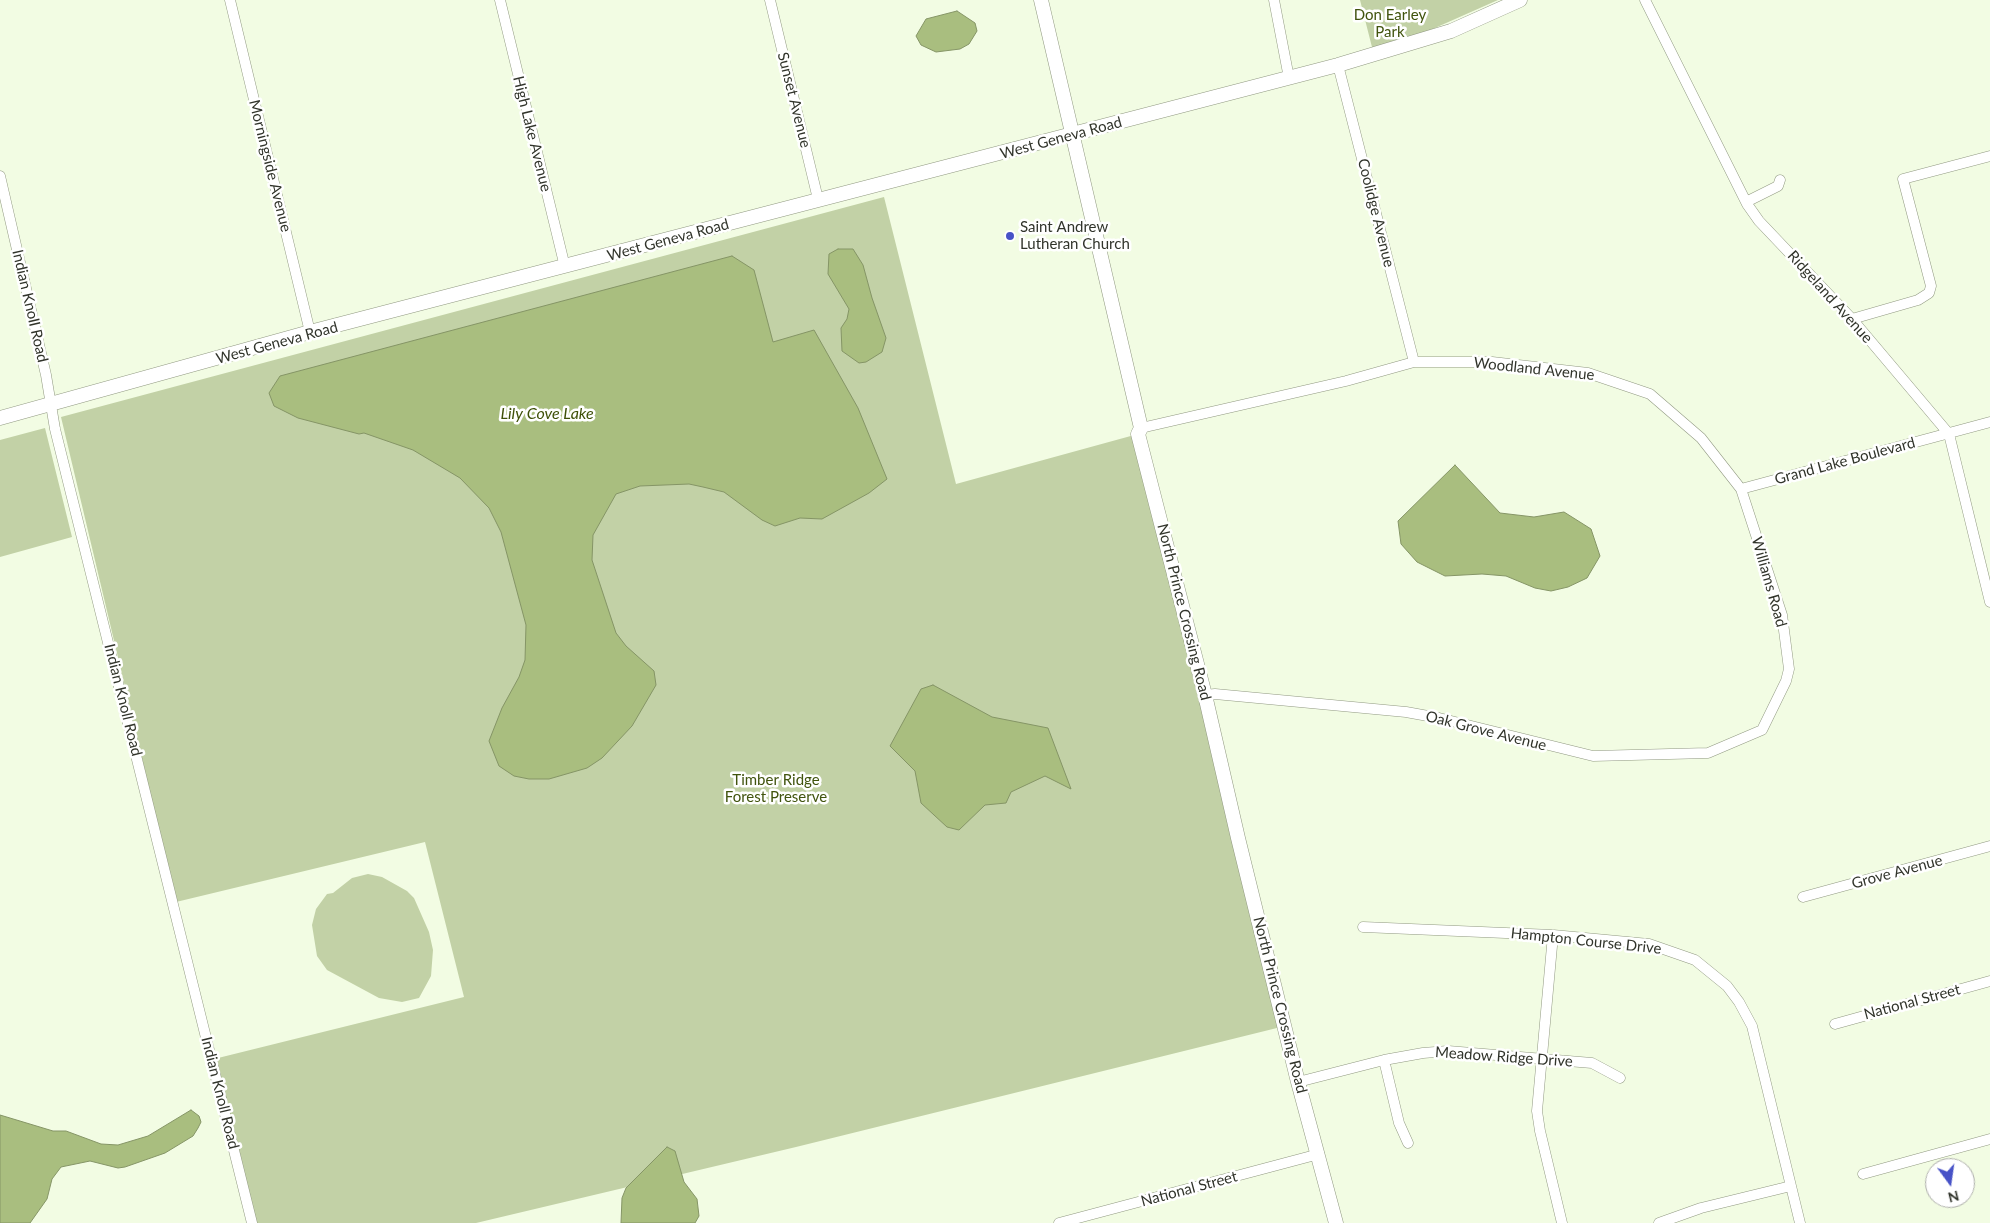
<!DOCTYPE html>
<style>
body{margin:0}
#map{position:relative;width:1990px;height:1223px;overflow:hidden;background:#f2fce3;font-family:Lato,sans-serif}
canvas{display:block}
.north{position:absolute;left:1925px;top:1158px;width:50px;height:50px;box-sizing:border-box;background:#fff;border:1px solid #adaeaa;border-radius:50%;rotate:166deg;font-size:14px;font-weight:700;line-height:20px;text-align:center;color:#31342b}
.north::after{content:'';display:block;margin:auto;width:18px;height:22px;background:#4752c7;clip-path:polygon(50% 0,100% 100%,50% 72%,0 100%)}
</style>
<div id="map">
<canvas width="1990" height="1223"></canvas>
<div class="north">N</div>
</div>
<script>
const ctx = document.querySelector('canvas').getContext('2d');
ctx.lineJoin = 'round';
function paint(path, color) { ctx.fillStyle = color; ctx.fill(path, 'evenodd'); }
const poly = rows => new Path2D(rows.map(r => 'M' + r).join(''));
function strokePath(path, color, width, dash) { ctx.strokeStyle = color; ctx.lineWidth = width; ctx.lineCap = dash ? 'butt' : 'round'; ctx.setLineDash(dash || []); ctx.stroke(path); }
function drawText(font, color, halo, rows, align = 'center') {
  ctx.font = font + ' Lato,sans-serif'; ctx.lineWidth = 5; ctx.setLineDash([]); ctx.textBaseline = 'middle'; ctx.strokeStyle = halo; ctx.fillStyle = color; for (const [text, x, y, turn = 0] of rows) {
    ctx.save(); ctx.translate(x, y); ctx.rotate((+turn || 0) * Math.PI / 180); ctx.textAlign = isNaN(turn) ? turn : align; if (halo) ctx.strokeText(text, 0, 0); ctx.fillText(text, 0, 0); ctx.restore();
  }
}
paint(poly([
 [1360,0,1498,0,1374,55],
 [884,197,956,484,1138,434,1285,1026,796,1147,476,1223,254,1223,214,1059,464,997,425,842,176,902,61,417],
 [45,428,72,537,0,557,0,440],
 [368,874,382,877,407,891,414,898,429,932,433,950,431,976,419,998,402,1002,379,998,327,970,317,956,312,925,316,909,327,894,333,893,352,878]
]), '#c2d1a6');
const water = poly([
 [957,11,975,23,977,31,969,44,960,49,936,52,921,45,916,36,926,19,957,11],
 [838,249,853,249,863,265,872,298,886,338,882,352,866,362,859,363,842,351,841,328,847,319,849,309,828,274,829,254,838,249],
 [732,256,754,270,773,342,814,330,858,408,887,479,869,493,822,519,800,518,775,526,762,520,724,492,703,487,689,484,640,486,616,494,593,535,592,560,616,633,626,646,654,671,656,685,632,726,602,758,587,768,549,779,529,779,514,776,499,766,489,741,502,708,519,677,525,660,526,625,501,532,489,508,460,478,413,450,364,433,359,434,298,418,274,406,269,393,280,376,732,256],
 [1455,465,1500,513,1534,517,1564,512,1591,529,1600,556,1587,578,1568,587,1551,591,1535,588,1506,576,1482,574,1445,576,1417,562,1401,544,1398,521,1455,465],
 [933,685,992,717,1048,728,1071,789,1045,776,1011,792,1006,803,985,805,959,830,947,827,921,803,915,771,890,746,921,689,933,685],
 [191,1110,199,1116,201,1122,198,1128,193,1136,165,1153,125,1167,118,1168,90,1161,61,1167,52,1179,47,1199,30,1223,0,1223,0,1115,53,1131,66,1131,101,1144,118,1145,148,1136,191,1110],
 [667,1147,675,1151,684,1182,697,1199,699,1216,695,1223,621,1223,622,1198,626,1188,667,1147]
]);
paint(water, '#a9be7f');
strokePath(water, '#859566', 1);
const street = poly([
 [230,0,310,332],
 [500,0,565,267],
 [770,0,818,199],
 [1274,0,1289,78],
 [1645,0,1747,204,1759,221,1852,319,1949,434,1990,602],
 [1338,65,1414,362],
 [0,176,46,375,55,429,252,1223],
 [1746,202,1778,186,1780,180],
 [1852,319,1918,300,1929,293,1931,286,1903,179,1990,156],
 [1141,428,1346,381,1414,362,1492,362,1588,373,1650,394,1701,438,1741,489,1782,615,1789,669,1786,681,1762,730,1708,753,1593,756,1439,718,1406,712,1215,694,1205,695],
 [1741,489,1990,422],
 [1803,897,1990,846],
 [1363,927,1553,935,1649,944,1695,960,1727,986,1739,1002,1752,1026,1800,1223],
 [1553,935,1537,1111,1540,1131,1562,1223],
 [1835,1024,1990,981],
 [1384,1060,1399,1123,1408,1143],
 [1298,1082,1384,1060,1423,1053,1448,1051,1592,1063,1620,1078],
 [1863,1174,1990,1139],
 [1059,1223,1319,1154],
 [1659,1223,1701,1208,1791,1186]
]);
const secondary = poly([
 [1041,0,1141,428,1138,434,1205,695,1238,838,1298,1082,1336,1223],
 [0,418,310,332,1338,65,1451,31,1520,0]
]);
strokePath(street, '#919982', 11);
strokePath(secondary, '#919982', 15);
strokePath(street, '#fff', 10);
strokePath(secondary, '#fff', 14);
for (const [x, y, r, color] of [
 [1010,236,5,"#4752c7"]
]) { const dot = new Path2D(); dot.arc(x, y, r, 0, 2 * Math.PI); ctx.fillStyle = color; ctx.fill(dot); strokePath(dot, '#fff', 2); }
drawText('15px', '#41540e', '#fff', [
 ["Don Earley",1390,15],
 ["Park",1390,32],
 ["Timber Ridge",776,780],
 ["Forest Preserve",776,797]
]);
drawText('15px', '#31342b', '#fff', [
 ["Sunset Avenue",794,100,76],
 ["High Lake Avenue",532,134,76],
 ["West Geneva Road",1061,138,-15],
 ["Morningside Avenue",270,166,76],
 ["Coolidge Avenue",1376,213,76],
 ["West Geneva Road",668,240,-15],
 ["Ridgeland Avenue",1830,297,48],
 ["Indian Knoll Road",30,306,77],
 ["West Geneva Road",277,343,-15],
 ["Woodland Avenue",1534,369,6],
 ["Grand Lake Boulevard",1845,461,-15],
 ["Williams Road",1769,582,74],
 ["North Prince Crossing Road",1184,612,76],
 ["Indian Knoll Road",123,700,76],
 ["Oak Grove Avenue",1486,731,14],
 ["Grove Avenue",1897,872,-15],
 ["Hampton Course Drive",1586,941,6],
 ["National Street",1912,1002,-15],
 ["North Prince Crossing Road",1280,1005,76],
 ["Meadow Ridge Drive",1504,1057,4],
 ["Indian Knoll Road",220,1093,76],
 ["National Street",1189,1189,-15]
]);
drawText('15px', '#31342b', '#fff', [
 ["Saint Andrew",1020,227],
 ["Lutheran Church",1020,244]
], 'left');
drawText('italic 16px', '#3e5008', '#fff', [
 ["Lily Cove Lake",547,414]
]);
</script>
